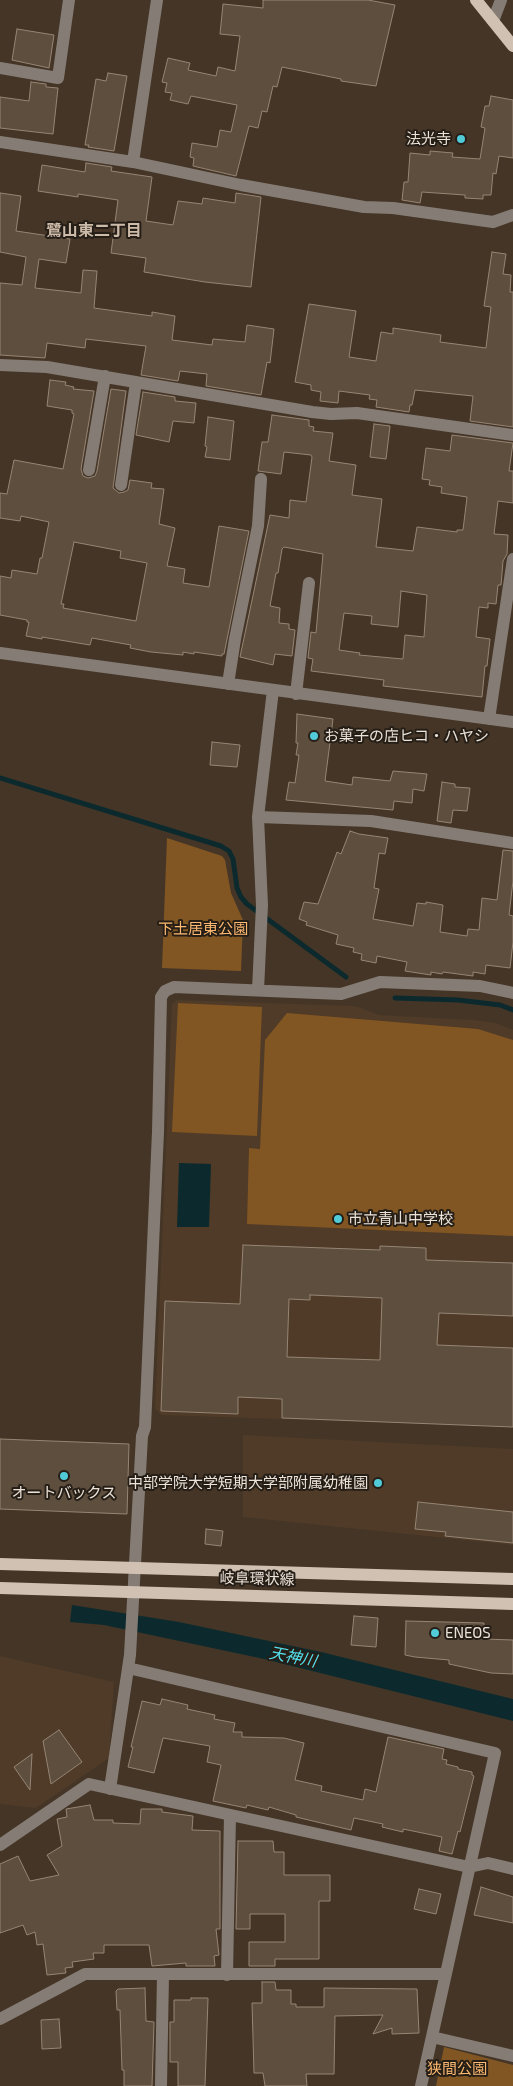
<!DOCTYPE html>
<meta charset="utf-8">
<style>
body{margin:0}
canvas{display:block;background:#443526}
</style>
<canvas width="513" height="2086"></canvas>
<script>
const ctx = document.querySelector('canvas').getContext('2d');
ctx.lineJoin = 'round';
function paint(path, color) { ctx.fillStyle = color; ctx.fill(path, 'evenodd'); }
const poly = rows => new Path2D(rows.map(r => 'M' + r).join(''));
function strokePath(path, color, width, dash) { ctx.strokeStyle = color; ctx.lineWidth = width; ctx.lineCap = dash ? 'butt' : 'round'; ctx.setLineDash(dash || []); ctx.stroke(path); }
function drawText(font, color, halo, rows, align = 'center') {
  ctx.font = font + ' "Exo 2","Noto Sans JP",sans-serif'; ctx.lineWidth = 4; ctx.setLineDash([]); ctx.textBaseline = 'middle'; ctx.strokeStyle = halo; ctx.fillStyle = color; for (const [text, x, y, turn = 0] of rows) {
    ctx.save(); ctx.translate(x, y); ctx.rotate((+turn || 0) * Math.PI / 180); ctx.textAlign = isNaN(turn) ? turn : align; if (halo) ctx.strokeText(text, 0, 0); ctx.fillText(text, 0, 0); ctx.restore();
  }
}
paint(poly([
 [177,1000,355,1006,379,1015,474,1020,496,1023,513,1030,513,1427,161,1415,155,1408,172,1004],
 [243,1435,513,1449,513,1545,243,1517],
 [0,1656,114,1682,109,1758,36,1808,0,1804]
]), '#4f3b27');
paint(poly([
 [167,838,222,856,225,860,231,893,243,920,241,971,162,968],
 [178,1003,262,1007,257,1136,172,1132],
 [287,1013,478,1029,513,1040,513,1236,247,1224,249,1148,260,1149,265,1040],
 [444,2047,513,2065,513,2086,436,2086]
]), '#825622');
paint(poly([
 [179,1163,211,1164,209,1227,177,1227],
 [72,1605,179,1622,321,1652,513,1699,513,1721,264,1659,104,1625,70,1622]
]), '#0c2a2d');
strokePath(poly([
 [0,778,221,846,229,851,233,859,237,888,241,897,247,904,346,977],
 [395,998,458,1000,500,1005,513,1010]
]), '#0c2a2d', 5);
const building = poly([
 [263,0,368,0,395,5,376,86,341,81,341,79,282,67,277,87,273,86,267,112,262,111,258,128,249,126,236,176,193,166,194,158,190,157,192,143,217,147,220,130,231,132,237,105,191,96,188,104,170,100,172,93,165,92,167,83,162,82,168,58,190,63,188,70,216,76,218,67,235,71,240,36,220,34,223,4,263,8,263,0],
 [17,29,54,35,49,68,12,60,17,29],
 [108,73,127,76,114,151,88,147,89,145,85,145,96,79,106,81,108,73],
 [31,82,46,84,46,87,58,88,53,134,0,128,0,97,29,101,31,82],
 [491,96,513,100,513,158,499,156,496,174,493,173,491,195,483,195,483,199,465,198,465,195,422,192,420,203,402,200,404,182,408,182,410,153,430,155,430,151,453,153,452,157,480,159,485,128,481,127,485,106,489,106,491,96],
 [86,163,112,167,111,171,152,177,146,221,173,225,178,201,202,204,203,198,235,203,236,193,261,197,251,287,205,282,144,272,146,258,111,253,118,200,78,194,78,197,38,191,42,165,85,172,86,163],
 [0,193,21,196,16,231,70,239,66,263,39,259,35,288,81,293,83,270,97,271,94,308,152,316,152,312,175,316,172,340,212,345,213,339,245,342,247,325,274,329,270,363,267,362,261,395,206,386,207,374,180,371,178,381,141,375,146,346,86,339,85,348,47,343,45,358,0,355,0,283,22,285,26,257,0,252,0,193],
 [492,252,506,254,503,274,511,275,510,292,513,292,513,427,470,421,473,396,415,390,412,405,410,405,409,412,376,407,377,400,369,399,370,395,339,391,338,403,320,401,321,392,311,390,311,385,295,382,309,304,356,311,349,357,376,361,381,332,393,334,393,328,441,335,440,342,486,348,491,307,484,306,492,252],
 [50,380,66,382,65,385,74,387,73,389,94,391,81,469,83,476,88,478,95,476,97,471,111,389,126,391,113,488,119,493,124,492,128,490,130,480,152,483,151,488,164,489,159,524,175,528,167,566,185,569,183,583,209,587,219,526,249,531,224,654,222,654,222,656,194,652,194,654,183,652,183,655,151,652,130,648,131,645,92,638,90,645,42,637,42,639,26,636,29,622,27,622,27,620,0,615,0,576,11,578,12,570,37,574,40,558,42,558,49,522,21,516,20,521,0,518,0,493,7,494,14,460,63,469,74,414,72,413,72,410,47,406,50,380],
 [74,542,121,551,120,558,147,563,136,621,63,608,64,604,61,604,74,542],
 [143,392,175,397,175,401,196,403,194,423,173,421,169,442,136,435,143,392],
 [272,415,309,420,309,426,314,427,313,431,333,433,329,461,356,465,352,495,382,499,376,547,413,551,417,527,457,532,457,530,463,530,467,497,441,493,442,487,429,485,430,480,422,479,426,448,450,451,452,435,513,443,509,471,513,471,513,503,498,501,494,534,508,535,507,554,503,561,501,585,498,585,496,604,488,603,488,608,479,607,476,637,490,639,487,666,485,666,482,697,383,686,384,680,311,671,313,659,308,658,311,632,316,633,323,554,284,547,282,549,278,573,276,573,270,606,280,608,279,623,289,624,289,629,295,630,292,656,275,654,273,665,240,657,270,515,289,518,290,500,306,502,312,457,311,455,284,452,281,474,258,471,262,442,268,442,272,415],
 [401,591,427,595,424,637,405,635,403,659,359,655,360,653,339,650,344,613,372,616,371,624,398,627,401,591],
 [208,417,234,421,230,460,205,457,207,447,205,446,208,417],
 [374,424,390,426,386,459,370,457,374,424],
 [297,714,333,719,325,781,352,785,353,777,390,781,393,771,427,774,424,791,413,789,412,803,394,801,393,810,286,800,289,782,295,783,299,755,296,755,298,743,296,743,297,714],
 [212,742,240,745,237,767,210,765,212,742],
 [442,782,455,784,455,787,470,788,467,811,453,810,451,823,437,821,442,782],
 [350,831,359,834,388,838,385,854,379,853,374,888,379,889,373,919,413,926,417,903,426,904,426,902,443,905,440,932,467,936,468,929,479,930,482,898,497,900,503,850,513,851,513,881,509,915,513,916,513,942,510,968,486,965,485,974,473,972,473,976,443,972,442,974,431,972,431,975,405,971,407,962,377,956,376,963,361,960,362,954,353,952,354,948,336,944,338,935,306,925,307,922,299,919,304,902,318,904,337,852,341,854,350,831],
 [243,1245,380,1250,380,1246,426,1248,426,1260,513,1263,513,1316,439,1313,437,1345,513,1348,513,1427,282,1418,282,1399,238,1397,238,1414,161,1411,165,1301,240,1304,243,1245],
 [310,1295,382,1298,380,1360,287,1357,289,1299,310,1300,310,1295],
 [0,1439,129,1444,127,1514,0,1509,0,1439],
 [418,1502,513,1512,513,1543,445,1536,446,1532,415,1529,418,1502],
 [206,1529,223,1531,221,1546,205,1544,206,1529],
 [354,1616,378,1618,376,1647,351,1645,354,1616],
 [406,1621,484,1623,484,1639,513,1640,513,1674,491,1673,449,1664,449,1660,415,1657,405,1655,406,1621],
 [162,1699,188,1705,187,1709,215,1715,214,1719,235,1723,233,1732,242,1732,242,1737,284,1738,304,1743,295,1780,322,1786,321,1791,363,1800,365,1789,376,1792,388,1737,444,1749,442,1759,447,1760,446,1764,458,1767,458,1769,472,1772,472,1775,474,1776,460,1832,458,1831,452,1854,439,1851,442,1837,403,1829,403,1832,382,1827,383,1824,354,1818,351,1830,296,1817,296,1815,269,1807,268,1810,247,1805,246,1808,213,1801,221,1765,207,1762,210,1746,163,1738,154,1773,128,1767,133,1747,131,1747,142,1701,160,1705,162,1699],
 [59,1730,82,1762,51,1784,43,1741,59,1730],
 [32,1754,30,1790,14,1767,32,1754],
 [90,1805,94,1820,113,1820,113,1823,140,1824,141,1809,162,1809,162,1812,193,1816,192,1830,220,1831,220,1929,216,1929,219,1955,214,1956,215,1966,186,1966,186,1963,152,1966,149,1945,104,1945,104,1953,93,1953,94,1959,72,1962,73,1967,65,1968,66,1973,47,1975,43,1944,37,1945,35,1932,27,1935,23,1925,0,1933,0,1864,18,1856,30,1881,59,1875,47,1855,62,1846,57,1819,67,1817,66,1809,90,1805],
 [238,1841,273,1841,274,1852,284,1852,284,1875,330,1875,330,1901,319,1901,319,1959,275,1959,275,1966,249,1966,249,1942,285,1942,285,1914,250,1914,250,1929,236,1929,238,1841],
 [481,1887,513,1897,513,1923,474,1915,481,1887],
 [419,1889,441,1894,436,1914,414,1909,419,1889],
 [262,1982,275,1982,276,1990,291,1990,291,2004,296,2004,296,2007,324,2007,324,1988,417,1989,419,2033,392,2034,392,2028,373,2034,383,2015,335,2016,334,2074,306,2074,307,2086,265,2086,263,2073,254,2073,252,2003,262,2003,262,1982],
 [145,1988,146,2021,154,2022,152,2086,124,2086,124,2070,122,2070,120,2010,117,2010,116,1991,118,1989,145,1988],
 [191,1998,208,1998,205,2086,178,2086,178,2062,170,2062,170,2022,174,2022,174,2000,191,2000,191,1998],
 [59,2019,61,2048,42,2049,41,2020,59,2019]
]);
paint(building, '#5e4e3e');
strokePath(building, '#968574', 1);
strokePath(poly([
 [493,21,501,0],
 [0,68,58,78,69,0],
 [0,142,133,162,241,185,364,207,393,208,493,222,513,215],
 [133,162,157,0],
 [0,365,47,367,312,412,331,414,357,413,513,435],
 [89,470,105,376],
 [121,485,136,382],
 [0,653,513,722],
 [228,684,235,639,258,526,261,479],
 [296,694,309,583],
 [489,719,513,559],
 [258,817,371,821,513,843],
 [258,990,262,905,258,817,273,690],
 [128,1668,495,1753,421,2086],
 [110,1789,130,1655,142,1436,145,1427,158,1132,161,997,165,991,174,987,341,994,380,982,480,986,513,993],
 [0,1845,89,1784,469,1867,488,1863,513,1869],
 [227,1975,230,1815],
 [0,2019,85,1974,446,1974],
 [432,2037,513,2056],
 [161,2086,163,1975]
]), '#857d75', 12);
strokePath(poly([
 [476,0,513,46],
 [0,1564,513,1579],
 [0,1588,513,1604]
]), '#d1c1b2', 12);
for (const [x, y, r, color] of [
 [461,139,5,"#52cbd8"],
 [314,736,5,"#52cbd8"],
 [338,1219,5,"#52cbd8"],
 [64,1476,5,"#52cbd8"],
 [378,1483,5,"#52cbd8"],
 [435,1633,5,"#52cbd8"]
]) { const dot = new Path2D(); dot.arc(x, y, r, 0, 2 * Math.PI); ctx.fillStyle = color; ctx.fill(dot); strokePath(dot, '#251e17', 2); }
drawText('15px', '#ebe2d8', '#251e17', [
 ["法光寺",451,139,"right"],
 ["お菓子の店ヒコ・ハヤシ",324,736],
 ["市立青山中学校",348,1219],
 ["中部学院大学短期大学部附属幼稚園",368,1483,"right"],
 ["オートバックス",64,1493,"center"],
 ["ENEOS",445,1633]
], 'left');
drawText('15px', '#fdb971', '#251e17', [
 ["下土居東公園",203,929],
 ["狭間公園",457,2069]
]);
drawText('15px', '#ebe2d8', '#251e17', [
 ["岐阜環状線",257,1579,1]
]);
drawText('bold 16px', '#cdbba9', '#251e17', [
 ["鷺山東二丁目",94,231]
]);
drawText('italic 16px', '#53deec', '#251e17', [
 ["天神川",293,1657,11]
]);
</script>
